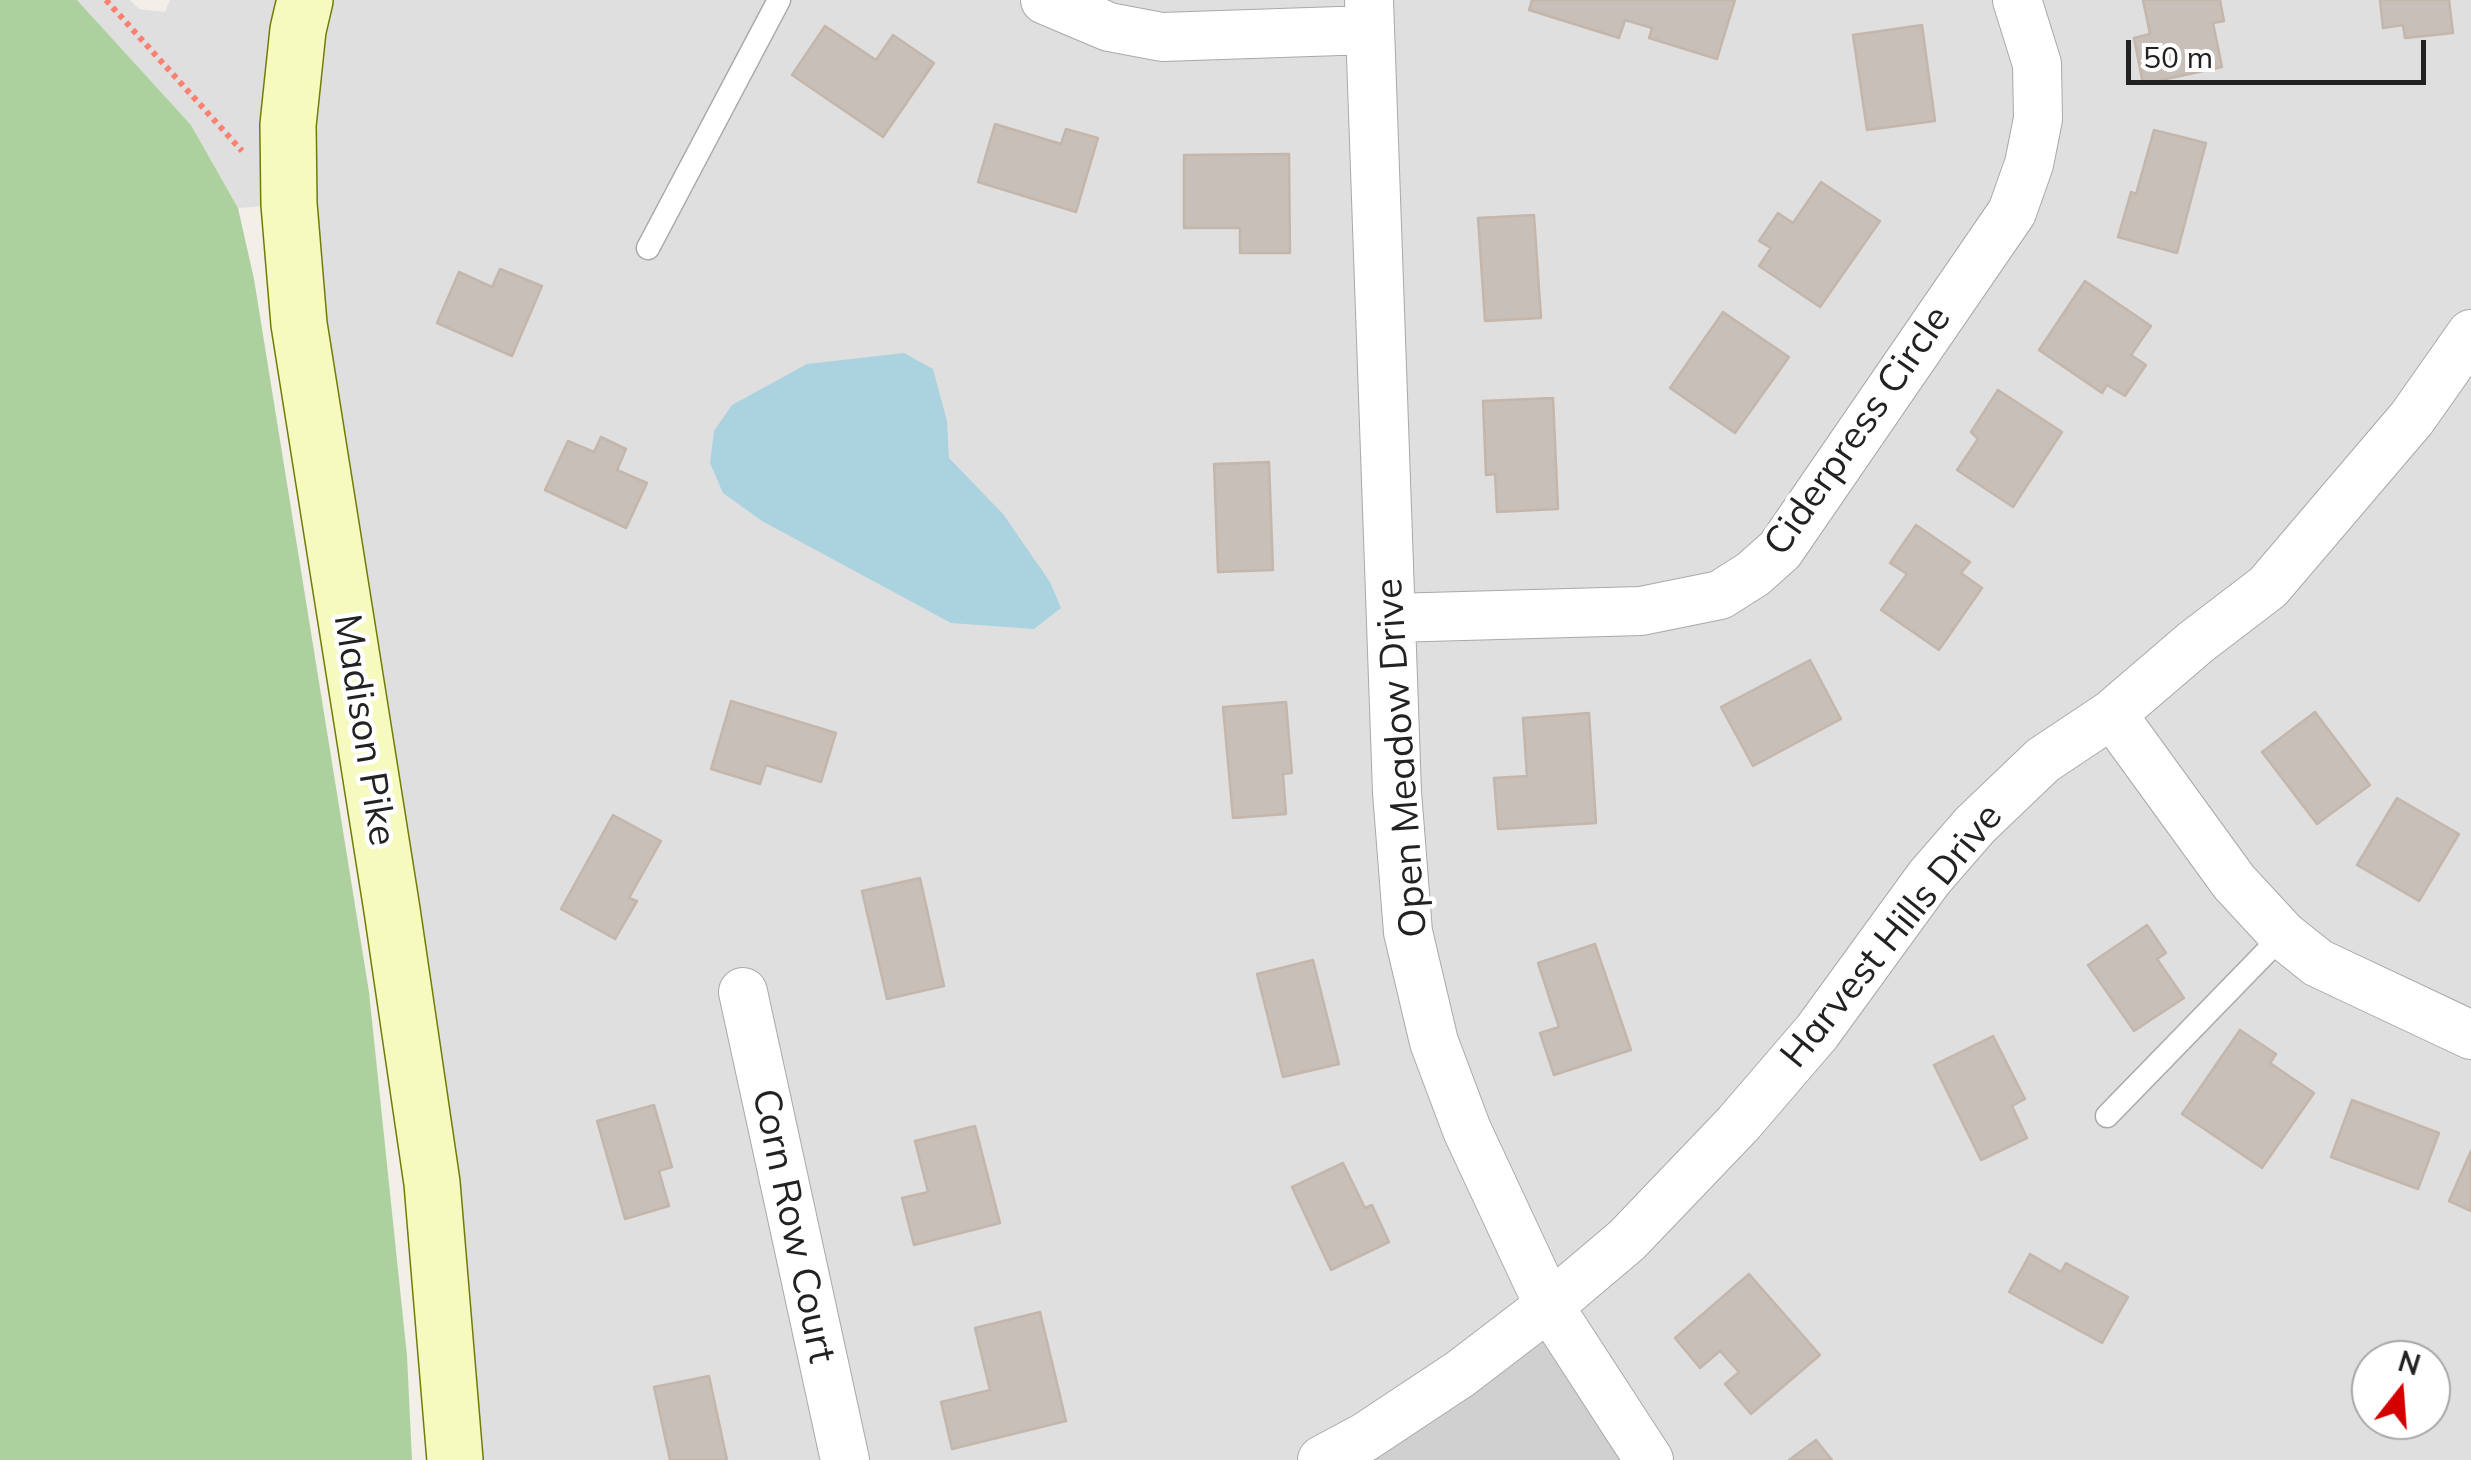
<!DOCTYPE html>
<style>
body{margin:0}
#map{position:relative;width:2471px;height:1460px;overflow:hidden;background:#f2efe9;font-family:Mulish,sans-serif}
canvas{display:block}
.north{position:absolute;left:2351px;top:1340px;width:100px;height:100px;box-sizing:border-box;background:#fff;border:2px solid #a7a7a7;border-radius:50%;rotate:17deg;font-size:28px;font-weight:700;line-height:40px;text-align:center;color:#222}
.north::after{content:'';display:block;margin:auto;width:35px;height:45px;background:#d40000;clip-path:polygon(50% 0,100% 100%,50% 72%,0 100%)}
.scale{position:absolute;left:2126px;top:40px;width:300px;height:45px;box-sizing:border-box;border:5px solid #222;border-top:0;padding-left:12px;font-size:30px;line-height:35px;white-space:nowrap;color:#222;-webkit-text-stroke:8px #fff;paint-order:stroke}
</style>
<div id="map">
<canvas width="2471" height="1460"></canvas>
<div class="north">N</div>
<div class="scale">50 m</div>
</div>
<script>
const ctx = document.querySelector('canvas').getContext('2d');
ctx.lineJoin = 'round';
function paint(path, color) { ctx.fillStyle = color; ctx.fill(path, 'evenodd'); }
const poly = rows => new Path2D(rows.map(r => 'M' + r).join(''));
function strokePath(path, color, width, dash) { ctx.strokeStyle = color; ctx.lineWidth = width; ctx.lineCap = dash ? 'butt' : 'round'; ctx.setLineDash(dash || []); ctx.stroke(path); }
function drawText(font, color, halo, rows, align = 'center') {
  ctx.font = font + ' Mulish,sans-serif'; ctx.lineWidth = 9; ctx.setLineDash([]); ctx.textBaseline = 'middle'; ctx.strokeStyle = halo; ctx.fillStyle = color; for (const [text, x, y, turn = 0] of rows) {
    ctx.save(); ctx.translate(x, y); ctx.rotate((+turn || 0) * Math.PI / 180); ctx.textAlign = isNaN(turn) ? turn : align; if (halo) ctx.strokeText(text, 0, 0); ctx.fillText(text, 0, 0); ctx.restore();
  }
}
paint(poly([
 [77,0,130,0,139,9,165,12,170,0,2471,0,2471,1460,455,1460,289,204,238,208,191,125],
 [2371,1360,2431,1360,2431,1420,2371,1420]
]), '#e0dfdf');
paint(poly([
 [1549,1306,1649,1460,1321,1460]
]), '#d0d0d0');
paint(poly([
 [0,0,77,0,191,125,238,208,254,279,369,992,407,1356,412,1460,0,1460]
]), '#add19e');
paint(poly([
 [904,353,933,369,947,421,949,458,1003,514,1050,582,1061,608,1034,629,951,623,762,521,723,493,710,463,714,431,732,405,807,364]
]), '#aad3df');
const building = poly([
 [1532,0,1735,0,1717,59,1649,38,1652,28,1625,20,1619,38,1529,10,1532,0],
 [2143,0,2220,0,2224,21,2213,23,2222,67,2143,84,2134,38,2150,34,2143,0],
 [2380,0,2449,0,2453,33,2405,38,2403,25,2383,28,2380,0],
 [1922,25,1935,121,1867,130,1853,35,1922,25],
 [825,26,876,60,893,35,934,63,883,137,792,75,825,26],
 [995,124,1061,144,1066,129,1098,138,1076,212,978,182,995,124],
 [2154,130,2206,143,2177,253,2118,237,2131,192,2136,194,2154,130],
 [1289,154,1290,253,1240,253,1240,228,1184,228,1184,155,1289,154],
 [1821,182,1880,221,1820,307,1759,266,1771,248,1759,241,1778,213,1793,223,1821,182],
 [1534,215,1541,318,1485,321,1478,218,1534,215],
 [500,269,542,286,512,356,437,323,459,272,492,287,500,269],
 [2085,281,2151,326,2131,355,2146,365,2125,396,2107,385,2102,393,2039,350,2085,281],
 [1723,312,1789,357,1735,433,1670,388,1723,312],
 [1998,390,2062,432,2013,507,1957,470,1978,439,1971,432,1998,390],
 [1553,398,1558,509,1497,512,1495,474,1486,475,1483,401,1553,398],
 [601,437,626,449,617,470,647,483,626,528,545,490,568,441,594,452,601,437],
 [1269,462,1273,570,1218,572,1214,464,1269,462],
 [1916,525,1970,562,1961,573,1982,588,1939,650,1881,610,1907,574,1890,563,1916,525],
 [1810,660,1841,719,1753,766,1721,707,1810,660],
 [731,701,836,733,821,782,766,765,760,784,711,769,731,701],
 [1286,702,1292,773,1283,774,1286,814,1233,818,1223,707,1286,702],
 [2315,712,2370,785,2317,824,2262,752,2315,712],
 [1589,713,1596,823,1498,829,1494,778,1527,776,1523,718,1589,713],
 [2397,798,2459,834,2419,901,2357,865,2397,798],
 [613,815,661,841,629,898,637,901,615,939,561,909,613,815],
 [920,878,944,986,887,999,862,891,920,878],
 [2147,925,2166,953,2157,959,2184,998,2134,1031,2088,965,2147,925],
 [1595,944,1631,1050,1554,1075,1540,1033,1559,1027,1538,963,1595,944],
 [1313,960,1339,1064,1283,1077,1257,974,1313,960],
 [2240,1030,2276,1054,2270,1063,2314,1093,2262,1168,2182,1114,2240,1030],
 [1993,1036,2025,1099,2012,1106,2027,1138,1981,1160,1934,1065,1993,1036],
 [2352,1100,2439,1133,2418,1189,2331,1157,2352,1100],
 [654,1105,672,1167,659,1171,669,1206,625,1219,597,1121,654,1105],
 [975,1126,1000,1223,914,1245,902,1198,928,1192,915,1141,975,1126],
 [2471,1151,2471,1211,2449,1201,2471,1151],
 [1343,1163,1365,1208,1372,1205,1389,1242,1331,1270,1292,1187,1343,1163],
 [2030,1254,2061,1272,2066,1263,2128,1297,2102,1343,2009,1292,2030,1254],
 [1749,1274,1820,1355,1751,1414,1725,1384,1739,1372,1720,1351,1700,1368,1675,1338,1749,1274],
 [1040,1312,1066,1421,952,1449,941,1402,990,1390,975,1328,1040,1312],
 [709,1376,727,1460,670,1460,654,1387,709,1376],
 [1816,1440,1832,1460,1789,1460,1816,1440]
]);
paint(building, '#c7bfb8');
strokePath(building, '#c4b6ab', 2.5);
const lane = poly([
 [648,248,779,0],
 [2107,1116,2283,935]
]);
const street = poly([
 [1045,0,1109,27,1162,37,1369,30],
 [1369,0,1397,792,1408,932,1434,1042,1467,1130,1549,1306,1649,1460],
 [1392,618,1641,611,1720,595,1753,574,1780,550,2012,212,2029,164,2038,119,2037,64,2017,0],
 [2112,714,2234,882,2283,935,2318,963,2471,1035],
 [743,992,845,1460],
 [1322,1460,1365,1437,1460,1374,1549,1306,1627,1240,1738,1124,1817,1032,1929,878,1975,825,2043,760,2112,714,2196,642,2268,587,2412,418,2471,334]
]);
const secondary = poly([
 [305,0,298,30,288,125,289,204,299,324,392,910,432,1183,455,1460]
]);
strokePath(lane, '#a9a9a9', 25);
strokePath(street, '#a9a9a9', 50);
strokePath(secondary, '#707d05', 58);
strokePath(poly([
 [106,0,242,151]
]), '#fa8072', 6, [5, 5]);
strokePath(lane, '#fff', 22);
strokePath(street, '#fff', 48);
strokePath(secondary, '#f7fabf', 55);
drawText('38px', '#222', '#fff', [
 ["Ciderpress Circle",1858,431,-55],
 ["Madison Pike",364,730,81],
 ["Open Meadow Drive",1402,758,-94],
 ["Harvest Hills Drive",1892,936,-51],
 ["Corn Row Court",793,1226,78]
]);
</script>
